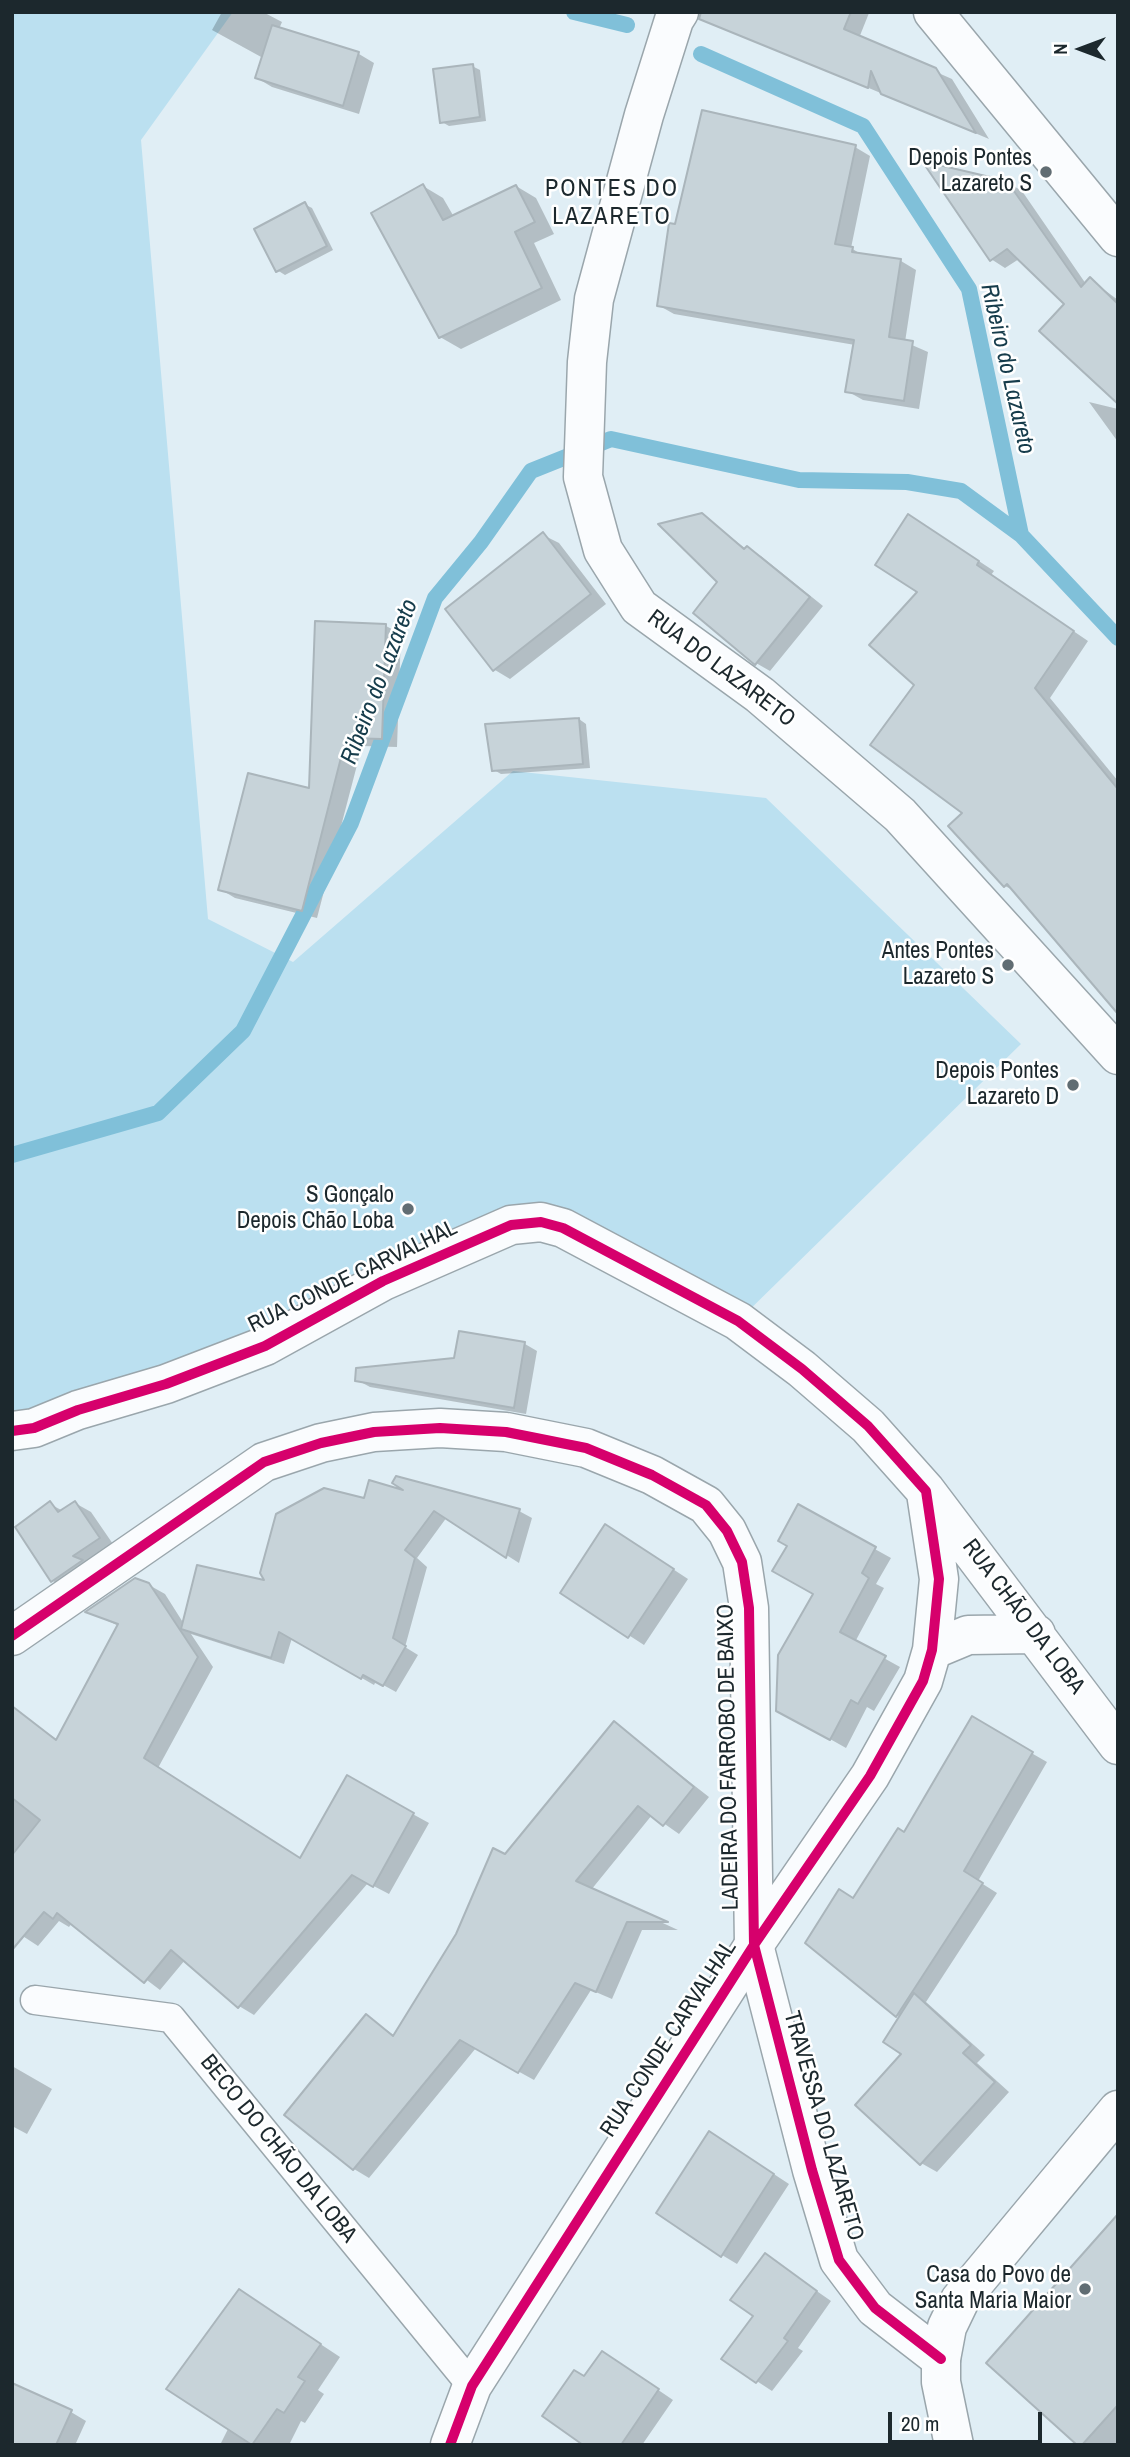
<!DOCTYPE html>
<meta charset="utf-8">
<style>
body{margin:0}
#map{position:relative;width:1130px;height:2457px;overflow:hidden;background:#e0eef5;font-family:"Archivo Narrow",sans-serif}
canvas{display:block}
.frame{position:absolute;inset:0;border:14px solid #1c282d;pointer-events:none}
.north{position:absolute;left:1046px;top:14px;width:70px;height:70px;-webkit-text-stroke:5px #fff;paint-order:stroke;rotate:270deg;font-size:19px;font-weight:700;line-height:28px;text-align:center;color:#1c282d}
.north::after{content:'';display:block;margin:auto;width:24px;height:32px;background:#1c282d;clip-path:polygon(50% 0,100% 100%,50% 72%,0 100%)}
.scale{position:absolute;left:888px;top:2412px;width:154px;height:32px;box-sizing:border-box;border:4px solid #1c282d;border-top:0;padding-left:9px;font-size:21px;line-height:24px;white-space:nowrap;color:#1c282d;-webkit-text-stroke:5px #fff;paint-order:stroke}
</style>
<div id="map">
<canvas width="1130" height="2457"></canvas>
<div class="frame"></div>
<div class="north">N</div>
<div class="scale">20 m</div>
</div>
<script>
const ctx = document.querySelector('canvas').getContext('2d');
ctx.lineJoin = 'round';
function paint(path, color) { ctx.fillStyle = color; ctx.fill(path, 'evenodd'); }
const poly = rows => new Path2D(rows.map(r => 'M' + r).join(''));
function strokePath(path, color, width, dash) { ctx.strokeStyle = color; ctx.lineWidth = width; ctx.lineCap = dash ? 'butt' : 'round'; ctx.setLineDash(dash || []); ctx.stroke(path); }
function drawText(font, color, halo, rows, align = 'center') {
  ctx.font = font + ' "Archivo Narrow",sans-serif'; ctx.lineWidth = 5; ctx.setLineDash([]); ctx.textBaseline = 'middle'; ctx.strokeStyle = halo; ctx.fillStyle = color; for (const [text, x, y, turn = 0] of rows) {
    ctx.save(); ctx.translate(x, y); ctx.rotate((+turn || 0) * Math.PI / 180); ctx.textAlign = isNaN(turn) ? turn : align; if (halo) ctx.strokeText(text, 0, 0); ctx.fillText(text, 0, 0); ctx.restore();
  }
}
paint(poly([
 [12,12,233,12,141,140,208,919,293,962,513,771,766,798,1021,1044,738,1321,541,1222,12,1431]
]), '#bbe0f0');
paint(poly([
 [222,12,263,12,282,22,279,29,359,54,374,63,359,114,272,87,257,78,263,58,212,30],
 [770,12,869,13,859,38,952,79,989,139,758,41],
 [472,66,480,70,486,121,449,126,442,122],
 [855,147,870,156,851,248,864,256,901,261,916,270,905,342,928,352,919,409,863,400,847,391,855,345,674,314,658,305,676,226],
 [1007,182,1022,191,1086,284,1091,280,1118,300,1118,401,1067,304,1019,259,1005,268,991,259],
 [423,186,443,198,454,217,516,186,536,198,554,234,534,243,561,300,461,349,440,337],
 [304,204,312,208,333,250,285,275,277,270],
 [1089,402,1118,409,1118,442],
 [702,515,746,549,761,556,823,606,770,671,756,663,720,582],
 [924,525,994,571,991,575,1088,641,1050,698,1118,781,1118,1012,1017,892,1005,886,965,813,916,685],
 [543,535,559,543,606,604,510,679,495,670,448,609],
 [386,626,401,634,397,747,362,746,317,918,235,898,220,889,310,790],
 [579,719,586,724,590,768,501,774,494,770],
 [525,1344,537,1351,526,1414,370,1387,357,1380],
 [411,1495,519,1511,532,1518,519,1563,447,1517,417,1558,427,1567,405,1647,418,1655,396,1692,376,1681,374,1685,292,1638,284,1664,191,1634,213,1667,158,1768,301,1860,347,1778,429,1823,389,1894,368,1883,254,2015,239,2006,185,1960,160,1990,72,1923,69,1927,59,1921,38,1946,12,1929,12,1729,22,1716,58,1740,119,1626,88,1612,149,1585,165,1594,184,1624,268,1583,260,1571,278,1515],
 [75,1503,91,1512,115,1547,68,1590,53,1581,17,1527,50,1504,63,1511],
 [799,1507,891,1558,876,1584,884,1588,855,1642,900,1667,874,1711,867,1707,846,1748,791,1717,815,1593,789,1546],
 [621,1535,688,1579,644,1645,562,1592],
 [972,1719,1047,1762,978,1881,997,1893,926,2002,985,2055,977,2063,1009,2092,937,2172,921,2163,901,2017,897,2015,854,1900,905,1835],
 [614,1723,709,1797,679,1834,652,1815,591,1890,678,1930,642,1930,612,1999,591,1990,534,2080,476,2048,369,2178,354,2169,367,2016,395,2036,506,1856],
 [12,2066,52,2089,27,2134,12,2126],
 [725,2142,789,2184,737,2264,722,2255],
 [1118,2217,1118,2442,1115,2445,1080,2445],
 [765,2255,831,2301,798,2348,803,2351,772,2391,723,2359,755,2315],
 [240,2291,340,2357,318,2390,324,2394,305,2423,301,2421,289,2445,220,2445,228,2429],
 [617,2362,673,2400,642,2445,586,2445,585,2378],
 [71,2412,86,2421,76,2443,79,2445,12,2445]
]), '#0003');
strokePath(poly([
 [574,12,627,25],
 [701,54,863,126,969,289,1021,535,1118,638],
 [12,1155,158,1113,243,1031,351,823,435,598,481,542,531,471,611,439,799,480,907,482,961,491,1021,535]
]), '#80c0d9', 16);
const building = poly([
 [701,12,851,12,844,29,936,68,976,133,881,94,871,71,868,88,699,19,701,12],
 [272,25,359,52,343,106,255,78,272,25],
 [473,64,480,117,440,123,433,69,473,64],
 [702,110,856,145,835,244,853,247,852,252,901,259,889,337,913,341,904,401,845,392,854,340,657,306,669,223,675,224,702,110],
 [922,161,1007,181,1081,287,1090,277,1118,304,1118,404,1039,331,1064,304,1007,249,990,261,922,161],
 [423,184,443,220,516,185,535,222,515,232,542,288,439,338,371,213,423,184],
 [305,202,327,246,276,272,254,229,305,202],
 [702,513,744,549,747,546,810,597,755,665,693,613,717,582,658,524,702,513],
 [908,514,979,561,977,565,1074,631,1035,688,1118,789,1118,1014,1007,884,1004,887,948,826,962,813,870,745,914,685,869,645,917,592,875,565,908,514],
 [543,532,591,594,493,671,445,609,543,532],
 [315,621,386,624,382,739,346,738,302,911,218,890,248,773,309,788,315,621],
 [579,718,583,764,492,771,485,724,579,718],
 [459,1331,525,1342,514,1408,355,1381,356,1368,454,1358,459,1331],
 [396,1476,520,1509,506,1558,434,1511,405,1550,415,1558,393,1638,406,1646,383,1686,363,1675,361,1679,279,1632,271,1658,181,1629,197,1565,264,1580,260,1573,276,1514,324,1488,364,1498,369,1480,403,1490,392,1483,396,1476],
 [50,1501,58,1512,75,1501,100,1538,73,1556,83,1560,51,1582,15,1527,50,1501],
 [798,1504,876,1547,862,1573,869,1578,840,1632,886,1656,858,1704,851,1700,830,1740,776,1711,778,1655,813,1594,772,1571,787,1546,778,1541,798,1504],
 [605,1524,674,1569,628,1638,560,1593,605,1524],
 [135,1578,149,1583,198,1657,144,1758,300,1858,347,1775,414,1813,373,1887,352,1875,238,2008,171,1950,144,1983,57,1913,53,1919,44,1912,12,1950,12,1855,40,1820,12,1798,12,1706,56,1740,118,1624,85,1612,135,1578],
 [972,1716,1033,1752,964,1871,983,1883,896,2017,805,1943,839,1889,853,1898,898,1828,904,1832,972,1716],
 [614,1721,694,1787,663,1826,638,1806,576,1881,668,1922,627,1922,596,1992,575,1983,518,2073,460,2040,353,2170,284,2115,366,2014,393,2036,456,1934,493,1848,505,1854,614,1721],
 [914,1993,971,2045,963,2053,995,2082,920,2165,855,2105,901,2054,883,2042,914,1993],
 [709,2131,774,2174,721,2257,656,2213,709,2131],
 [1118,2214,1118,2405,1082,2445,1077,2445,986,2363,1118,2214],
 [765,2253,817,2291,784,2338,788,2341,756,2383,721,2359,753,2316,730,2300,765,2253],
 [239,2289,321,2344,298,2377,305,2381,284,2413,277,2409,252,2445,166,2389,239,2289],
 [602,2351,659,2389,621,2445,583,2445,542,2416,574,2370,584,2376,602,2351],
 [12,2383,72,2410,56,2445,12,2445,12,2383]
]);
paint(building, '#c7d3d9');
strokePath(building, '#aab5bb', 2);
const lane = poly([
 [35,2000,171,2018,472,2386]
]);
const street = poly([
 [679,12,674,20,644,115,594,299,587,362,583,477,603,550,639,607,760,695,900,815,1118,1055],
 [933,12,1118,237],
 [12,1636,264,1462,321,1443,374,1432,440,1428,506,1432,586,1448,652,1475,706,1505,727,1531,742,1562,749,1608,754,1945,812,2170,839,2260,875,2308,941,2359]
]);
const secondary = poly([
 [12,1431,34,1428,78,1410,166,1384,265,1346,383,1281,511,1225,541,1222,563,1228,738,1321,802,1369,868,1426,926,1491,1118,1745],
 [932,1650,968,1635,1036,1634],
 [450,2445,472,2386,754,1945,870,1776,923,1681,932,1650,939,1579,926,1493],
 [954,2445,941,2382,941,2359,947,2327,960,2300,1118,2110]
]);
strokePath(lane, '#9aa6ac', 31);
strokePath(street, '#9aa6ac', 41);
strokePath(secondary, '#9aa6ac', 41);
strokePath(lane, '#fafcfe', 28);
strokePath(street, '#fafcfe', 38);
strokePath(secondary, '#fafcfe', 38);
strokePath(poly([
 [12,1431,34,1428,78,1410,166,1384,265,1346,383,1281,511,1225,541,1222,563,1228,738,1321,802,1369,868,1426,926,1491,939,1579,932,1650,923,1681,870,1776,754,1945,472,2386,450,2445],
 [12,1636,264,1462,321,1443,374,1432,440,1428,506,1432,586,1448,652,1475,706,1505,727,1531,742,1562,749,1608,754,1945,812,2170,839,2260,875,2308,941,2359]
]), '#d6006c', 10);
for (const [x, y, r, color] of [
 [1046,172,7,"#616d73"],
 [1008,965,7,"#616d73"],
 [1073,1085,7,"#616d73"],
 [408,1209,7,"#616d73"],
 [1085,2289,7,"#616d73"]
]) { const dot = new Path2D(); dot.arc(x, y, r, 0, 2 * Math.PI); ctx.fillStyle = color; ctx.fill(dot); strokePath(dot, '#fff', 2.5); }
drawText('23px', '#1c282d', '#fff', [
 ["Depois Pontes",1032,159],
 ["Lazareto S",1032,185],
 ["Antes Pontes",994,952],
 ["Lazareto S",994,978],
 ["Depois Pontes",1059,1072],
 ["Lazareto D",1059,1098],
 ["S Gonçalo",394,1196],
 ["Depois Chão Loba",394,1222],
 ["Casa do Povo de",1071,2276],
 ["Santa Maria Maior",1071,2302]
], 'right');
drawText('23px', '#1c282d', '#fff', [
 ["RUA DO LAZARETO",721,669,37],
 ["RUA CONDE CARVALHAL",353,1277,-26],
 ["RUA CHÃO DA LOBA",1023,1617,53],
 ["LADEIRA DO FARROBO DE BAIXO",729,1757,-91],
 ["RUA CONDE CARVALHAL",669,2039,-57],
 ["TRAVESSA DO LAZARETO",823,2126,74],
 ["BECO DO CHÃO DA LOBA",278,2149,51]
]);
ctx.letterSpacing = '2px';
drawText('24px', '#1c282d', '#fff', [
 ["PONTES DO",612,190],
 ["LAZARETO",612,218]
]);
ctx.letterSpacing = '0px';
drawText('italic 24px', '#163c4b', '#fff', [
 ["Ribeiro do Lazareto",1007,369,77],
 ["Ribeiro do Lazareto",380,682,-69]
]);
</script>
